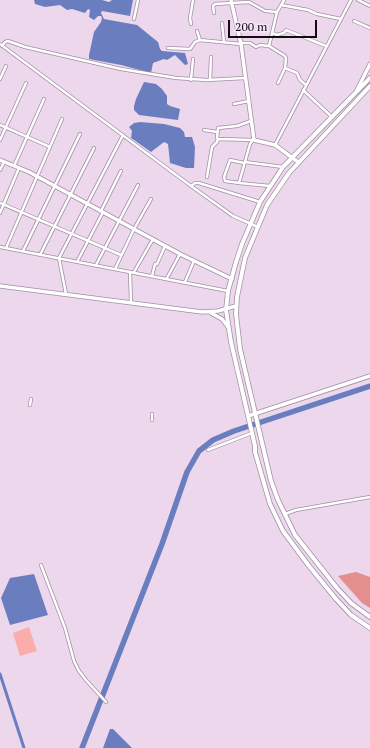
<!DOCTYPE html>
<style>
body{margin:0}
#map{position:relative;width:370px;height:748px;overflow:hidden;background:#ecd7ec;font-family:"PT Serif",serif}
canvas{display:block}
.scale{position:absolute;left:228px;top:20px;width:89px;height:18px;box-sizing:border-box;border:2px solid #120c13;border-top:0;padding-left:5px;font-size:12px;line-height:14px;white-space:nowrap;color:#120c13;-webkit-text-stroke:3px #f9e5f9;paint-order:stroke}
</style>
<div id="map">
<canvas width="370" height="748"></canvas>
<div class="scale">200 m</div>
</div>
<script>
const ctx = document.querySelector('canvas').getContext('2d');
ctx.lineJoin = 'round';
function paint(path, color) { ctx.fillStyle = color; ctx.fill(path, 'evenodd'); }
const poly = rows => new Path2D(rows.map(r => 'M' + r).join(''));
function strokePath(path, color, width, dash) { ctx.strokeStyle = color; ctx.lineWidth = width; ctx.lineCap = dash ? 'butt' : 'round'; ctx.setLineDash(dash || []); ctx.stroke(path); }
paint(poly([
 [29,627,37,651,20,656,13,633]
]), '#faadaa');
paint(poly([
 [356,572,370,577,370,608,362,603,338,576]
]), '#e28f8d');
paint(poly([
 [34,0,102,0,109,2,112,0,133,0,130,16,102,11,101,13,104,19,137,25,158,42,160,49,162,51,185,53,188,64,185,65,175,55,167,60,164,59,153,63,151,73,121,65,89,59,89,55,94,32,101,22,102,18,101,16,98,16,94,20,89,17,90,10,88,9,85,13,72,9,67,10,60,5,45,7,35,4],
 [144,82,156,84,162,89,167,96,167,104,170,106,180,109,178,120,139,115,134,110,134,106,136,99],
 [140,122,164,124,180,128,184,132,185,137,192,137,195,147,194,168,186,168,170,163,168,144,164,142,151,152,134,140,131,138,132,131,129,127,134,123],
 [34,574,48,615,10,625,1,598,10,578],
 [110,729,113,729,132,748,103,748]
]), '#6a7ebf');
strokePath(poly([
 [0,674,24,748]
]), '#6a7ebf', 3);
strokePath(poly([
 [82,748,162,544,187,472,199,451,213,440,234,431,370,386]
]), '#6a7ebf', 5.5);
const street = poly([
 [358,0,370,6],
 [281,5,308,10,317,14,341,19],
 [214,13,213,6,215,4,249,2,265,11,277,12],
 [134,19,138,0],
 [354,21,370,28],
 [222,23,224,42],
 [191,24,190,18,193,0],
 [197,31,200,40,241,44],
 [272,33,277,35,280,34,284,33,286,30,326,46],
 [241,43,250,43,256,47,260,45,269,46,285,56,286,58,285,68,297,73,300,80,306,85],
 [0,44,191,186,233,216,258,227],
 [2,46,5,42,8,41,25,47,121,69,176,78,207,80,245,78],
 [269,46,277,12,284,0],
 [168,48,190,49,195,42,200,40],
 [0,79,6,66],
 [191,80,193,59],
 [210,80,211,57],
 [278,83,285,68],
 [303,90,332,117],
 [234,104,249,101],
 [251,121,237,126,218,128,217,138,218,139,254,140],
 [0,125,50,147],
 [204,130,217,132],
 [0,140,26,83],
 [253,140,250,144,239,183,270,186],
 [275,145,351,0],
 [245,162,283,167],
 [14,166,44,99],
 [0,170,4,162],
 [207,177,212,147,217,142,218,139],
 [239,183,225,181,224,177,230,160,244,163],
 [191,186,195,183,199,183,260,202],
 [0,203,121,255],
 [101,211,121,171],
 [0,213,19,168],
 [0,247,228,291],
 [6,248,62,119],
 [23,251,80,134],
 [40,255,94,148],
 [77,262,103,212],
 [96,265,138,185],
 [115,269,134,229,151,199],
 [130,272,131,303],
 [134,272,153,239],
 [152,276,155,264,157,264,165,246],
 [167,278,180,254],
 [185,282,194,261],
 [66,294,59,258,123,135],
 [30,405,31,399],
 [152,420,152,414],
 [208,450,252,433],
 [285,514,296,510,370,497],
 [41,565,65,628,74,661,79,671,86,680,106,702]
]);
const secondary = poly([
 [231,0,241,44,254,140,275,145,298,162],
 [357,90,370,64],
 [0,160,29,172,180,254,232,279],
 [0,286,202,312,218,311,236,306],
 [211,313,222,319,228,327],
 [248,416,370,376]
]);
const primary = poly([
 [370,78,283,167,260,202,242,244,236,262,228,291,226,310,231,342,255,446,255,452,270,504,283,531,309,566,336,599,351,615,370,628],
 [370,86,289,173,267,205,245,258,237,297,236,314,240,349,271,481,278,500,295,535,337,588,351,603,370,617]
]);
strokePath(street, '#a18fa2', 4);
strokePath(secondary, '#a18fa2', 5);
strokePath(primary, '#a18fa2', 5.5);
strokePath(street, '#fff', 2.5);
strokePath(secondary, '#fff', 3.5);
strokePath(primary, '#fff', 4);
</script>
